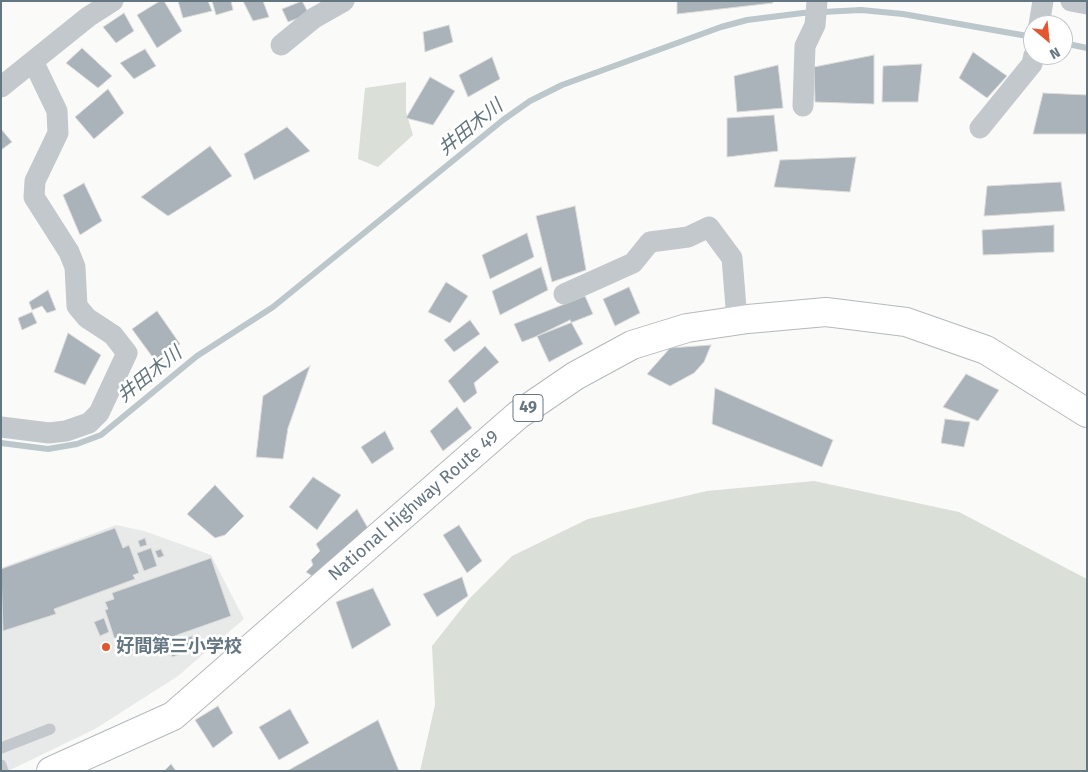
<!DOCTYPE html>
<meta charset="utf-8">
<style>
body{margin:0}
#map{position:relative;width:1088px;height:772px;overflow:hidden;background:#fafaf8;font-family:"Fira Sans",sans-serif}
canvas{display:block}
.frame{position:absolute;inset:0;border:2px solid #657683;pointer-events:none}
.north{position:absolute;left:1023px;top:15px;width:50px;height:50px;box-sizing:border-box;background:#fff;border:1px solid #c1c8cd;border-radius:50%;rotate:152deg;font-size:14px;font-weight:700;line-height:20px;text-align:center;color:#657683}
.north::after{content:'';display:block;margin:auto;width:18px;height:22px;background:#e4572e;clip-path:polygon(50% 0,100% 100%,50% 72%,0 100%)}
</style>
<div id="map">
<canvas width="1088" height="772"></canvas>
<div class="frame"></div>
<div class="north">N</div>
</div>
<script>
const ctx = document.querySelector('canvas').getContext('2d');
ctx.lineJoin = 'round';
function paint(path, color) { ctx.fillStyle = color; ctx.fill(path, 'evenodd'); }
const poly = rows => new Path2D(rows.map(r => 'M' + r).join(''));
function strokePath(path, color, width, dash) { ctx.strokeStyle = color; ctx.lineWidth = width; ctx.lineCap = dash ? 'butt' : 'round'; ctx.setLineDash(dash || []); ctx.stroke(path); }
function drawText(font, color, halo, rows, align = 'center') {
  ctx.font = font + ' "Fira Sans","Noto Sans JP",sans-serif'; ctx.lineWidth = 5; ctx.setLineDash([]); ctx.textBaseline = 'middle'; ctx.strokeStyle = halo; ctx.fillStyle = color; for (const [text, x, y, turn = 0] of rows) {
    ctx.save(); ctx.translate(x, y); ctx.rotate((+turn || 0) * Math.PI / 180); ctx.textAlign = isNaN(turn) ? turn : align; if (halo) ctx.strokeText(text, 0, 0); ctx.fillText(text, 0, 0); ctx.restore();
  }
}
paint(poly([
 [116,525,144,531,211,555,244,619,178,676,95,729,8,771,1,771,1,568]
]), '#e8e9e9');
paint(poly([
 [406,82,406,112,413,135,378,167,358,159,365,88],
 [814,481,959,512,1087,579,1087,771,420,771,435,705,432,646,470,598,512,556,588,519,707,491]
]), '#dadfd7');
strokePath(poly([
 [1063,43,1087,48],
 [1,443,48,449,77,444,101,435,197,356,273,307,503,120,530,101,562,85,721,27,747,20,803,13,861,10,903,14,1033,37]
]), '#bbc7cb', 6);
const building = poly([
 [160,1,164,1,182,31,157,48,137,15,160,1],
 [178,1,208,1,212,11,183,18,178,1],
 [212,1,231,1,233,10,216,15,212,1],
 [243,1,263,1,269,17,253,21,243,1],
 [302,1,309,14,288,22,282,9,302,1],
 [677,1,773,1,773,3,677,14,677,1],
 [124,13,134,31,116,43,103,27,124,13],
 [449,25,453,42,425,52,423,32,449,25],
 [82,48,112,76,98,88,66,63,82,48],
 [145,49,156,66,134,79,120,63,145,49],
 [973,52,1007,76,987,98,959,78,973,52],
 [874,55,874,104,815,102,814,67,874,55],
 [492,57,500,79,468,97,459,75,492,57],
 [922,64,918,102,882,102,883,66,922,64],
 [778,65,783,108,737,112,734,76,778,65],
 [430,77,455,91,433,125,406,118,430,77],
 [108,89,124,113,94,139,75,117,108,89],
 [1043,93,1087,95,1087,134,1033,134,1043,93],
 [774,115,778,151,727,157,727,118,774,115],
 [287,127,310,151,254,180,244,154,287,127],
 [1,129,12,142,1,150,1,129],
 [210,146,232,176,168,216,141,197,210,146],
 [856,157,850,192,774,187,780,160,856,157],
 [1061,182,1065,211,984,216,987,186,1061,182],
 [84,183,102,221,80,235,63,195,84,183],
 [575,206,586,270,552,282,536,216,575,206],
 [1054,225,1054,252,983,255,982,230,1054,225],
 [527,233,534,257,490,279,482,255,527,233],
 [541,267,548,290,500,315,492,291,541,267],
 [446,282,468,296,450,323,428,312,446,282],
 [629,287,640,313,615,326,603,299,629,287],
 [48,290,56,310,47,313,42,306,32,310,29,302,48,290],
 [585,296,593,314,522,342,514,324,585,296],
 [157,311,180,344,159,366,132,329,157,311],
 [32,312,37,323,22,330,18,318,32,312],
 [470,320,480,334,454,352,444,340,470,320],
 [570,320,583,344,549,362,537,336,570,320],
 [68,333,101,355,85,385,54,372,68,333],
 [711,345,704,362,694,373,670,386,647,374,670,348,711,345],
 [485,346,499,362,474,383,477,393,464,403,448,381,485,346],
 [310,366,288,428,283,459,256,457,263,396,310,366],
 [966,374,999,390,978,421,943,407,966,374],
 [715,388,833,440,822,467,712,424,715,388],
 [457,407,472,428,443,451,430,431,457,407],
 [945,419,970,422,964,447,941,443,945,419],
 [385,431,394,449,372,464,361,447,385,431],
 [313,477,341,495,317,530,289,507,313,477],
 [215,485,244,516,225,535,215,538,187,514,215,485],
 [357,509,369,530,315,578,306,572,313,565,311,560,320,551,316,544,357,509],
 [459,525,482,561,467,573,443,535,459,525],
 [115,528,123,548,129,545,139,573,133,575,135,579,54,609,56,614,3,631,1,569,115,528],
 [145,538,147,545,140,547,138,541,145,538],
 [151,548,157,566,144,571,137,553,151,548],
 [161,549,164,556,158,558,155,551,161,549],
 [211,558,231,616,132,651,130,645,118,649,105,610,108,609,105,602,114,599,112,593,211,558],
 [462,577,468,596,437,617,423,594,462,577],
 [373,588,391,625,352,649,336,602,373,588],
 [104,618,109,632,100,636,94,622,104,618],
 [192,636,196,649,172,657,168,644,192,636],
 [218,706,233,733,213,748,195,720,218,706],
 [290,709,309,743,279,760,259,727,290,709],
 [378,720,399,771,287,771,378,720],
 [171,764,176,771,164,771,171,764]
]);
paint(building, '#aab3b9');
strokePath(building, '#dcdcda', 1);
const trunk = poly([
 [51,771,173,716,518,415,575,376,632,345,687,328,748,319,826,312,906,322,986,350,1087,413]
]);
strokePath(trunk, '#b4b9bd', 30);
strokePath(poly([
 [1,748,50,729],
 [1,765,3,771]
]), '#c3c8cc', 11);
strokePath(poly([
 [1071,1,1087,4],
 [1039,25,1043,1],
 [281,45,314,18,344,1],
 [1,87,88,17,113,1],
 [803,106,805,46,815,25,817,1],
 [980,128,1032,64,1034,55],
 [564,294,633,263,650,242,688,237,709,227,732,258,737,320],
 [1,427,49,433,66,431,89,423,99,413,127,353,113,335,87,318,77,306,75,267,69,252,34,197,35,181,58,133,57,111,33,61]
]), '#c3c8cc', 21);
strokePath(trunk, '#fff', 28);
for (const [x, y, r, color] of [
 [106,647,5,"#e4572e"]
]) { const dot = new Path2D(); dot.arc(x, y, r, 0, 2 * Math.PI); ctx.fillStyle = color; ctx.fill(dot); strokePath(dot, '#fff', 2); }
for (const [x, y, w] of [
 [528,408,30]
]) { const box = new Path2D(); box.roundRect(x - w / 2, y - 13.5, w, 27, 4); ctx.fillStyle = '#fff'; ctx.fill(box); strokePath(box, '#657683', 1); }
drawText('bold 16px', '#657683', null, [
 ["49",528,408]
]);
drawText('18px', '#657683', '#fff', [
 ["National Highway Route 49",414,506,-41]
]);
drawText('bold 18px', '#657683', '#fff', [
 ["好間第三小学校",116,647]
], 'left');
drawText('italic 19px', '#60757c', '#fff', [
 ["井田木川",471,128,-39],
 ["井田木川",150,375,-39]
]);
</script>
